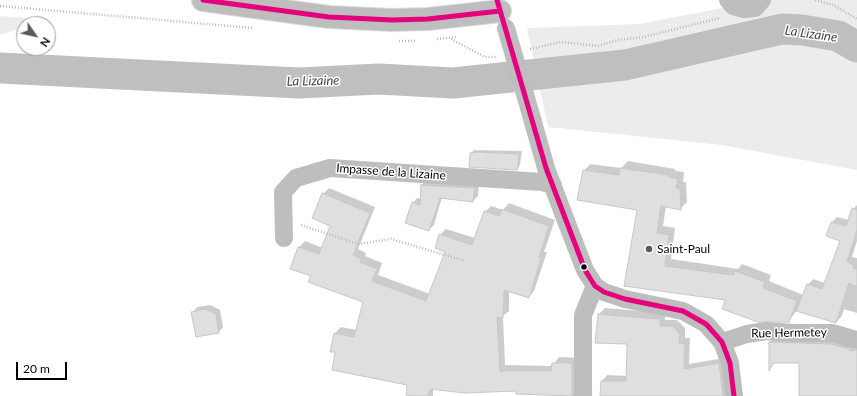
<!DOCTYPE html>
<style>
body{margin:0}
#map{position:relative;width:857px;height:396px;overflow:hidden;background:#fff;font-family:Lato,sans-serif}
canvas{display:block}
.north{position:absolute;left:16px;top:16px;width:40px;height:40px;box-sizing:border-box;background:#fff;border:1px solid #999;border-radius:50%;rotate:124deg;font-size:11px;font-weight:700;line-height:16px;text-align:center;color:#000}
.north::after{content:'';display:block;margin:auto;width:14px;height:18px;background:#595959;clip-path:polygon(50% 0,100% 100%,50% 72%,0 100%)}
.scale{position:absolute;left:16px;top:362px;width:51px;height:18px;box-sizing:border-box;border:2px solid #000;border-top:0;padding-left:5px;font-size:12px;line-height:14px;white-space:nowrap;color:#000;-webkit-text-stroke:3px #fff;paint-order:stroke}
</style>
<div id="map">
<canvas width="857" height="396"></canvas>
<div class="north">N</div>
<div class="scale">20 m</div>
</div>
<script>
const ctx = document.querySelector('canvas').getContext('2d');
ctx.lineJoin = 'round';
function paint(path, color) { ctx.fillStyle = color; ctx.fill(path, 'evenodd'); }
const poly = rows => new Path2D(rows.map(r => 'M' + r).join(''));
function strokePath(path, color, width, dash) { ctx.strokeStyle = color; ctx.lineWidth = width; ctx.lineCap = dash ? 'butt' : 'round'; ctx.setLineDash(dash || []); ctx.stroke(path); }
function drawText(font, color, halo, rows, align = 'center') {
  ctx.font = font + ' Lato,sans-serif'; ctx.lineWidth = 3; ctx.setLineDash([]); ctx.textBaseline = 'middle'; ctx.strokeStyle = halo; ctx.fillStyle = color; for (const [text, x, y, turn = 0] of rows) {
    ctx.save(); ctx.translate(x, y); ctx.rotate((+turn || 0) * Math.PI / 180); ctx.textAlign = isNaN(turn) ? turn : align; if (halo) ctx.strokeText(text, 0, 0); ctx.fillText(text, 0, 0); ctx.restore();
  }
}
paint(poly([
 [723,0,857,0,857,170,722,145,548,127,527,28,639,24,723,8],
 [0,16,46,20,34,24,24,24,24,27,0,35]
]), '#ececec');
paint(poly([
 [474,150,522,151,520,165,516,169,471,153],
 [628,161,675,169,675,171,684,172,683,182,686,182,687,202,680,209,666,206,663,226,675,228,671,259,738,269,742,264,771,275,769,281,803,295,808,285,813,279,825,283,841,240,832,222,837,217,849,220,853,209,857,205,857,241,852,257,857,258,857,313,844,309,842,316,836,322,797,310,789,321,726,299,626,285,638,209,584,171,590,164,621,168],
 [426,180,479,184,478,196,473,201,442,197,434,225,429,230,413,203,417,198,421,199,422,185],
 [329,188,375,207,358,249,366,253,365,256,382,263,378,275,430,294,447,251,440,235,446,229,475,238,485,212,491,206,503,210,509,203,555,220,544,252,547,252,534,291,529,297,509,291,509,311,503,316,505,365,552,366,559,357,578,358,578,396,552,396,552,394,517,390,433,388,433,396,412,396,408,385,337,352,335,333,341,327,357,330,365,301,312,275,291,268,299,247,305,241,323,248,331,225,323,194],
 [210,305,220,310,223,327,219,332,197,336,193,312,197,307],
 [605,308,665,313,665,320,677,320,685,328,685,338,690,338,689,364,724,358,729,396,601,396,602,381,607,375,628,376,628,343,599,314],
 [774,338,835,339,857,346,857,396,839,396,800,362,775,362,770,368,770,342]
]), '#0003');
strokePath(poly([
 [0,68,299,83,379,79,453,83,625,65,782,29,802,30,838,36,857,47]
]), '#bfbfbf', 31);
const building = poly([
 [478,152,519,154,518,168,517,170,469,167,470,153,478,152],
 [620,168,669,175,669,177,678,179,676,188,680,188,681,210,661,206,657,233,669,235,665,266,733,275,735,271,765,282,763,288,797,301,789,322,758,322,722,309,725,300,624,286,637,210,577,200,583,170,619,175,620,168],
 [421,185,475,188,473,202,440,198,429,231,405,223,412,202,420,205,421,185],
 [322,193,370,213,353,255,361,259,360,262,377,269,372,281,426,301,445,252,435,248,439,234,472,245,484,211,499,216,502,209,549,226,539,257,541,258,529,298,504,290,503,318,497,317,500,371,551,371,552,363,572,363,572,396,516,394,516,391,465,393,430,389,428,396,414,396,406,395,407,385,332,370,335,352,330,352,334,333,354,337,363,302,308,282,311,276,290,269,298,247,319,254,330,226,312,218,322,193],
 [852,208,857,210,857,230,847,262,854,265,853,268,857,269,857,287,849,283,836,323,796,311,807,284,822,289,840,241,826,236,831,222,846,226,852,208],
 [205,309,216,314,219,333,196,337,191,312,205,309],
 [598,314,660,319,660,326,672,326,680,334,679,343,685,344,684,369,719,363,723,396,600,396,601,381,626,381,627,344,595,343,598,314],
 [769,342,831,344,849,349,850,351,857,350,857,396,799,396,799,363,773,363,769,371,769,342]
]);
paint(building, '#dfdfdf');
strokePath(building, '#c7c7c7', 1);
const major = poly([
 [203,0,329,17,392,20,428,19,500,11]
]);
strokePath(major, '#dbdbdb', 24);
strokePath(poly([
 [815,0,833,5,857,19],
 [0,6,253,28],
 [437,39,456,37],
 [451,39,485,57,496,57],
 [399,41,416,41],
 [530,49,561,42,598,46,618,40,644,37,720,18],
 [301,225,358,244,391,239,465,261]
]), '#b9b9b9', 2.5, [1, 2]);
strokePath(poly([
 [728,0,733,6,744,9,755,8,762,0],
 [533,122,546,168,566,221,585,270,595,286,604,292,625,299,683,311,706,324,722,342,730,363,734,396],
 [284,238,283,192,296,178,330,168,542,182,553,185],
 [722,342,747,334,766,331,794,333,832,333,857,340],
 [583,396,583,315,595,286]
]), '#bebebe', 18);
strokePath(major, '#bebebe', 22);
strokePath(poly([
 [506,28,533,122]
]), '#bebebe', 18);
strokePath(poly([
 [203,0,329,17,392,20,428,19,500,11],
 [497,0,546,168,585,270,595,286,604,292,625,299,683,311,706,324,722,342,730,363,734,396]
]), '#e5007d', 5);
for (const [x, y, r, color] of [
 [649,249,4,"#595959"],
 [584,267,3.5,"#000"]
]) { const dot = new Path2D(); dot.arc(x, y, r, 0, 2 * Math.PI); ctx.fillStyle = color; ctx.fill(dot); strokePath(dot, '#fff', 1.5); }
drawText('12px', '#000', '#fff', [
 ["Impasse de la Lizaine",391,172,4],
 ["Rue Hermetey",789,333,-1]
]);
drawText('12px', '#000', '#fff', [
 ["Saint-Paul",657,249]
], 'left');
drawText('italic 13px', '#444', '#fff', [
 ["La Lizaine",811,34,8],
 ["La Lizaine",313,81,-1]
]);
</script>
